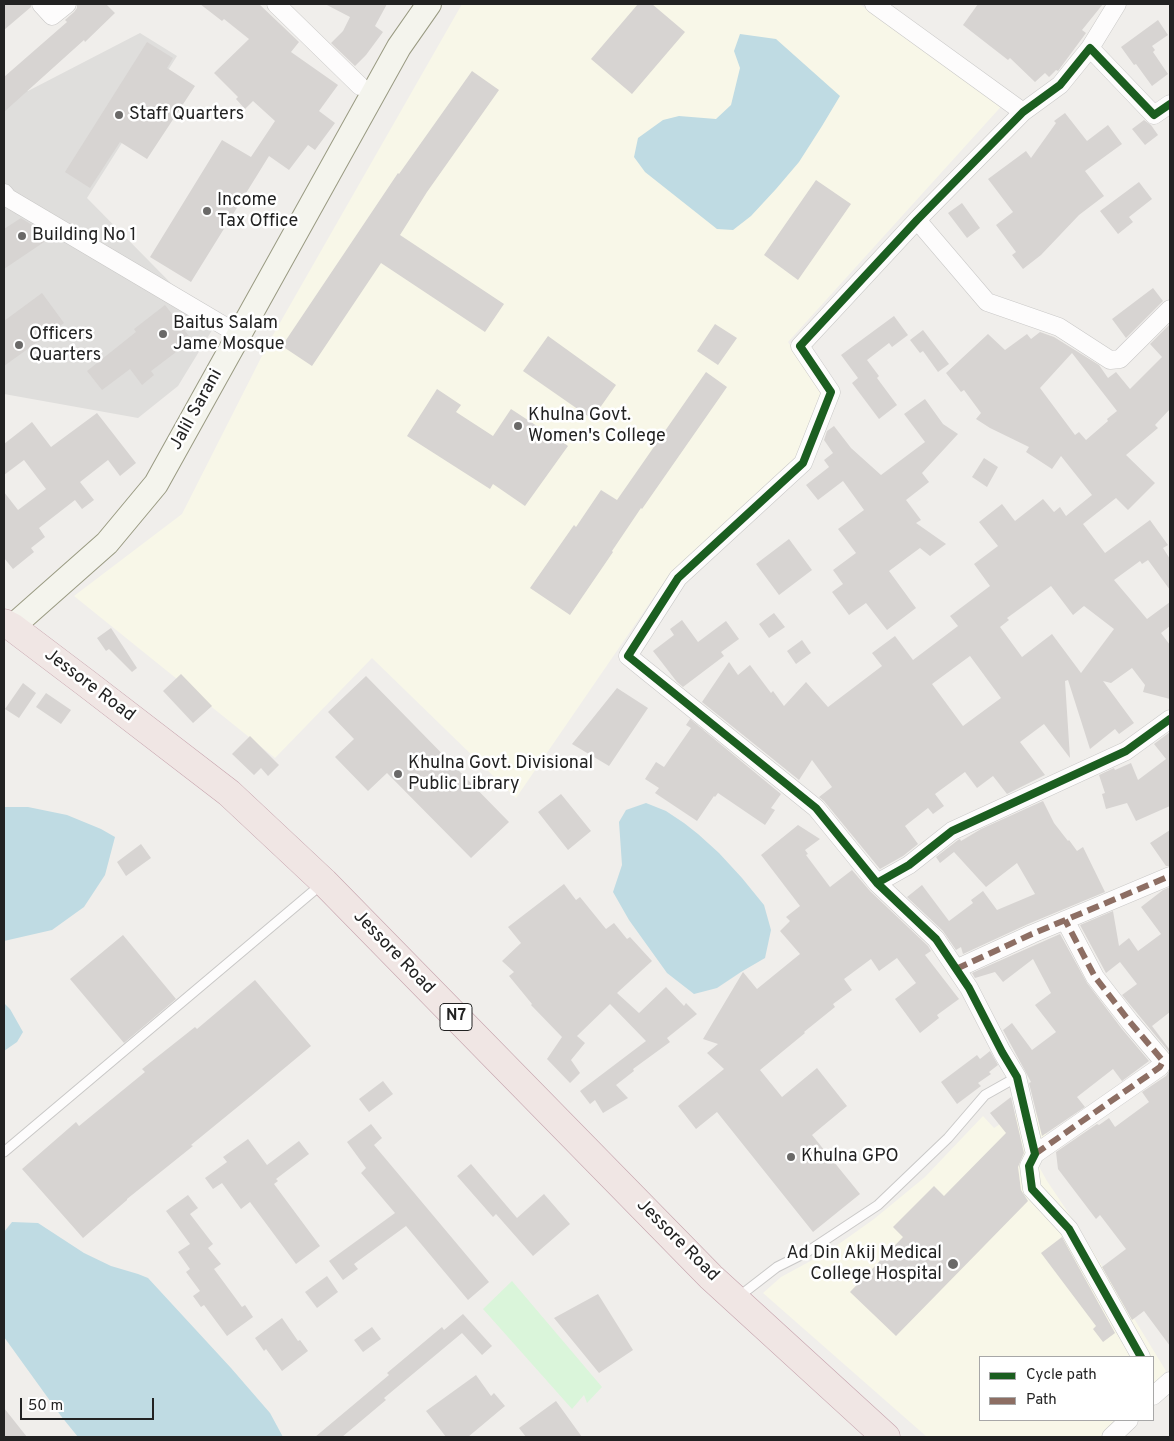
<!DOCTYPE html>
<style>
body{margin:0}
#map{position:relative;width:1174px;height:1441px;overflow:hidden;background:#f0eeeb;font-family:Overpass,sans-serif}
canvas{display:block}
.frame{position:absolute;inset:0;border:5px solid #222;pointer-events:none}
.legend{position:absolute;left:979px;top:1356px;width:175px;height:65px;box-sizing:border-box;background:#fff;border:1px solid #a7a7a7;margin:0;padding:6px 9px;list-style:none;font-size:15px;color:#222}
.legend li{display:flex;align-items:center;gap:10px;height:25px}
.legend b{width:25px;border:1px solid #a7a7a7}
.scale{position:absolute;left:20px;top:1398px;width:134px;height:22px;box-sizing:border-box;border:2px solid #222;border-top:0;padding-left:6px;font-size:15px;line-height:18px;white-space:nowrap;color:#222;-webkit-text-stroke:4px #fff;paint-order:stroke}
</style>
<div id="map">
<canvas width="1174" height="1441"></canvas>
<div class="frame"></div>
<ul class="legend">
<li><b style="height:6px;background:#1b5e20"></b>Cycle path</li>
<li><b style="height:6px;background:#8d6e63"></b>Path</li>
</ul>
<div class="scale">50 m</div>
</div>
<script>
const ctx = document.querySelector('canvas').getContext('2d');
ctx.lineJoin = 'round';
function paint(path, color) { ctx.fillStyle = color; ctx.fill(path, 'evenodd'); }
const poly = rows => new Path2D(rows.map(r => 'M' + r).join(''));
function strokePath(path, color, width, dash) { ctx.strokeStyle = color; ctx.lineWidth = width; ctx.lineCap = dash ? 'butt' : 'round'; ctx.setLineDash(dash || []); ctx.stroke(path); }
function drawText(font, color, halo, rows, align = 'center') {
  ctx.font = font + ' Overpass,sans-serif'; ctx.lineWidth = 5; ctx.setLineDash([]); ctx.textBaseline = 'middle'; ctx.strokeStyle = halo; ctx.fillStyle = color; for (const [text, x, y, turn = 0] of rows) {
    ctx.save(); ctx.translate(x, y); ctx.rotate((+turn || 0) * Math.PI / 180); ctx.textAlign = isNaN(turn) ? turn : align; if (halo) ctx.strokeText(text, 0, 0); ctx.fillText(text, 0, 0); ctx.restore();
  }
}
paint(poly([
 [140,33,177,56,87,198,214,327,178,386,138,418,4,394,4,90,28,91]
]), '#dfdedc');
paint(poly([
 [462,4,859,4,1007,100,788,342,822,394,796,458,671,572,516,798,372,658,275,758,74,596,182,514,269,342],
 [1031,1104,1048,1138,1037,1163,1047,1181,1080,1230,1166,1371,1153,1384,1153,1357,980,1357,980,1420,1118,1420,1100,1437,927,1437,763,1293,781,1277,829,1251,874,1219,925,1177,983,1116,994,1128]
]), '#f8f7e8');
paint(poly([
 [512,1281,602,1387,587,1403,584,1395,572,1409,483,1309]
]), '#daf5da');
paint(poly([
 [740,34,776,39,840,96,822,126,799,162,776,189,751,216,733,230,717,229,645,172,634,157,638,138,663,120,679,116,716,119,731,105,740,68,734,51],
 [646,803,666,811,684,823,698,834,719,853,742,878,764,905,771,930,765,958,741,972,717,988,694,994,667,973,629,920,613,892,622,865,619,822,626,810],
 [4,807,28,807,67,815,101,829,115,837,105,875,84,907,52,930,4,941],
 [4,1003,10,1009,23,1032,17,1042,4,1051],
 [12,1222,38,1223,84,1253,111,1266,138,1274,148,1278,231,1368,270,1413,283,1437,78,1437,61,1416,4,1337,4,1232]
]), '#bfdbe3');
paint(poly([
 [4,4,31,4,31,7,4,30],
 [77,4,106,4,115,13,85,42,84,40,4,112,4,77,67,22,65,20,74,12,77,8],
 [200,4,259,4,299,42,291,52,338,85,319,111,335,123,315,150,308,145,289,170,269,156,191,282,150,257,222,140,251,157,275,121,253,101,245,109,236,99,238,97,214,73,249,39,224,19,222,21],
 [325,4,387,4,375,26,383,32,366,55,355,66,331,43,343,31,350,17],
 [638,4,652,4,685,32,632,94,591,59],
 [978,4,1103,4,1082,30,1086,33,1058,71,1056,70,1049,77,1045,73,1035,82,1010,58,1008,60,963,25],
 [1158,20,1168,35,1152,46,1155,50,1153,52,1168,74,1152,86,1136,64,1134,65,1121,47],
 [147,42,173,58,167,68,195,86,147,159,120,142,90,188,65,172],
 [472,71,499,90,427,192,400,235,504,304,485,332,381,263,312,366,282,346,398,173,399,174],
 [1065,113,1087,141,1108,125,1122,144,1085,171,1104,196,1079,215,1041,255,1023,269,1012,255,1016,252,996,225,1013,212,988,179,1026,151,1031,158,1056,123,1054,121],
 [1144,120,1151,125,1158,135,1145,145,1132,129],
 [816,180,851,204,798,280,764,255],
 [1139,182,1152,199,1129,217,1133,222,1118,234,1100,211],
 [962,203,980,228,967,238,948,213],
 [21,218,32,225,44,242,4,269,4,229],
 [1153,288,1163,301,1126,338,1112,319],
 [42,293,64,323,4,366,4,321],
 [165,305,192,340,151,371,154,375,142,385,130,369,102,390,87,371,136,332,134,329],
 [894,316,908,335,892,347,889,343,867,360,879,376,877,378,897,405,879,419,852,383,858,378,841,355],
 [715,324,737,338,718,365,697,351],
 [1170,324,1170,409,1155,425,1158,428,1126,455,1155,483,1128,510,1116,498,1083,524,1105,553,1150,520,1168,545,1163,548,1170,559,1170,590,1148,560,1142,564,1140,561,1114,580,1147,619,1170,602,1170,626,1161,633,1170,645,1170,699,1143,692,1145,685,1132,668,1111,683,1103,681,1134,723,1119,734,1115,729,1090,749,1068,680,1065,681,1070,758,1044,724,1020,742,1045,775,1007,794,993,776,977,788,965,772,935,794,944,806,933,814,928,808,905,826,918,844,903,856,880,869,824,801,819,797,832,787,812,760,799,780,702,702,729,662,738,675,750,665,771,693,773,691,784,706,806,682,828,707,882,666,872,653,895,636,913,660,958,626,950,616,990,586,974,564,998,546,979,522,1002,504,1015,521,1043,499,1054,512,1060,507,1066,516,1092,495,1061,456,1052,469,1026,452,1029,447,990,428,976,419,981,413,964,390,961,392,946,373,988,334,1005,350,1027,334,1031,339,1040,332,1054,337,1099,365,1108,378,1116,372,1130,389,1162,357,1150,344],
 [1072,353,1117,411,1107,419,1108,421,1086,440,1079,432,1075,435,1040,388],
 [1051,586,1073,615,1084,606,1114,629,1081,673,1052,634,1022,657,1000,627,1009,620,1007,618],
 [970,656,1001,698,963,726,932,684],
 [923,330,949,364,938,372,923,351,920,353,910,340],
 [548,336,616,385,592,419,523,371],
 [706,372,727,387,642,509,641,508,612,551,613,552,570,615,530,588,574,525,576,527,601,490,617,500],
 [437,389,461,405,456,412,493,436,511,409,540,428,541,427,568,446,525,506,493,484,490,489,407,436],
 [925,399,943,424,958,434,922,473,929,482,906,500,921,520,916,523,946,544,930,556,920,548,889,571,916,608,887,630,866,603,849,615,832,592,843,584,833,570,856,553,838,529,864,510,843,481,818,500,806,485,829,467,824,460,833,453,824,440,827,431,834,426,851,448,881,475,925,442,904,414],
 [97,413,136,463,120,476,108,460,80,482,94,500,82,509,75,500,39,528,45,537,31,548,34,552,13,569,4,558,4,492,18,510,46,489,24,460,4,475,4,444,32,422,51,447],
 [984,458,998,467,987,487,972,477],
 [789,539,812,570,779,595,756,564],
 [774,613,785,627,769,638,759,624],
 [682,620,698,642,726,621,739,639,721,652,724,656,683,687,677,682,653,651,674,635,670,629],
 [111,628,137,668,132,672,109,649,106,651,97,638],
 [802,640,811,653,796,664,787,651],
 [181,674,212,706,193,723,163,691],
 [366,676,509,822,471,858,387,773,368,791,335,757,354,739,328,712],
 [23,683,36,693,19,718,5,709],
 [617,688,648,708,609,766,572,744],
 [46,693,71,710,61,724,36,707],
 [690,719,781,794,771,808,775,810,765,825,718,793,715,797,714,796,697,821,655,793,659,788,645,779,656,762,664,767,691,728,686,725],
 [1170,732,1170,806,1136,821,1127,803,1106,809,1102,794,1105,793,1099,775,1114,768,1115,770,1131,763,1138,780,1166,759,1154,744],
 [250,736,279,765,268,776,261,768,254,775,232,754],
 [561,794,591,831,568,850,538,812],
 [1043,801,1054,823,1068,841,1069,840,1077,851,1083,847,1105,892,1028,924,963,954,961,947,956,950,943,931,907,897,922,885,949,921,973,903,971,900,983,891,997,910,1035,894,1017,863,986,887,954,852,940,863,936,857,958,840,960,839,961,841,981,829],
 [798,825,820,839,805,850,808,854,806,855,830,887,852,870,870,891,928,946,931,951,925,955,959,999,937,1015,939,1018,920,1033,895,999,916,983,897,958,879,971,871,959,844,979,852,990,833,1004,835,1007,804,1032,805,1033,760,1070,782,1097,817,1068,847,1106,812,1135,860,1194,813,1232,717,1112,696,1129,678,1106,724,1069,707,1053,718,1044,703,1039,743,972,757,989,800,954,780,931,790,921,786,917,800,906,761,855],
 [1170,830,1170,866,1166,866,1150,843],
 [141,844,151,858,126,876,117,862],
 [564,884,576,900,580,897,606,929,614,923,627,939,630,937,652,961,617,993,639,1013,666,987,684,1006,686,1003,697,1014,667,1038,670,1042,633,1069,634,1071,616,1085,628,1098,603,1113,595,1100,590,1104,580,1091,646,1041,610,1004,577,1036,585,1043,571,1060,580,1073,570,1083,547,1059,562,1037,531,1005,532,1004,509,976,514,972,502,961,521,943,508,927],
 [1170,887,1170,1012,1152,1026,1170,1050,1170,1053,1122,995,1137,984,1120,962,1106,973,1080,925,1113,911,1119,946,1129,938,1138,951,1161,934,1141,907,1163,890],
 [1060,934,1087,983,1122,1029,1149,1061,1122,1081,1113,1069,1077,1097,1085,1107,1042,1136,1029,1083,1031,1082,1003,1030,1012,1023,1032,1050,1056,1032,1035,1005,1051,993,1033,959,1003,982,995,972,975,978,972,973],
 [123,935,176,999,124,1043,70,979],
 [255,980,311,1046,251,1096,191,1145,193,1146,127,1199,127,1200,83,1238,22,1169,76,1122,79,1126,145,1072,142,1069,195,1027,197,1029],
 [990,1051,998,1065,989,1072,991,1074,978,1083,981,1086,957,1104,941,1082,977,1055,980,1059],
 [1170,1070,1170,1346,1144,1311,1132,1320,1102,1267,1126,1249,1100,1215,1096,1219,1058,1169,1056,1152,1097,1124,1099,1125,1109,1118,1115,1127,1149,1102,1142,1092,1166,1076],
 [383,1081,393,1094,369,1112,359,1099],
 [1011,1097,1024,1153,1018,1167,1021,1190,1028,1201,896,1336,850,1292,903,1237,893,1227,934,1186,944,1196,1006,1133,990,1113],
 [371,1124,382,1138,374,1145,489,1282,468,1300,406,1226,354,1264,358,1269,343,1280,329,1261,395,1213,361,1173,366,1168,347,1142],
 [248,1139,267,1165,299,1141,309,1154,276,1179,278,1181,274,1184,320,1246,296,1264,250,1202,241,1209,222,1183,213,1189,205,1178,227,1162,223,1157],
 [471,1164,517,1218,544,1194,570,1224,533,1256,496,1214,493,1217,457,1176],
 [188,1195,198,1208,190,1214,213,1244,208,1248,221,1264,214,1269,242,1307,245,1305,253,1317,227,1336,204,1305,201,1307,193,1296,200,1291,186,1272,190,1269,178,1252,190,1244,166,1211],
 [1062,1237,1115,1333,1103,1342,1093,1329,1096,1326,1041,1253],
 [327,1276,338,1292,317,1308,305,1292],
 [598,1294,633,1350,599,1373,554,1318],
 [463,1314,492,1346,482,1355,462,1333,384,1398,386,1400,342,1437,315,1437,389,1375,387,1373,442,1327,444,1330],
 [282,1318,298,1341,300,1340,308,1351,282,1371,266,1349,264,1351,255,1338],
 [372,1327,381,1339,363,1352,354,1340],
 [476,1375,491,1396,494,1393,505,1406,468,1437,446,1437,426,1411],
 [556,1401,582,1437,526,1437,519,1428],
 [4,1408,27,1437,4,1437]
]), '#d7d4d2');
const service = poly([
 [4,1152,323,883],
 [737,1298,777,1267,807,1252,878,1205,948,1138,985,1095,1017,1077]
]);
const minor = poly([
 [41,4,52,16,67,4],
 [276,4,360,86],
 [874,4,1023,112],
 [1090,48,1117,4],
 [4,193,8,198,226,327],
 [917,220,987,302,1059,327,1110,360,1120,359,1170,309],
 [877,883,909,865,952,831,1126,751,1170,719],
 [956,969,1032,934,1170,876],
 [1035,1154,1160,1067,1163,1061,1130,1022,1095,977,1065,920],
 [1141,1357,1069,1229,1032,1189,1029,1166,1035,1154,1017,1077,1002,1052,969,988,936,939,877,883,816,808,628,656,678,578,803,463,831,392,800,346,917,220,1023,112,1060,85,1090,48,1154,115,1170,104],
 [1153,1396,1170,1381],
 [1111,1437,1129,1420]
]);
const secondary = poly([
 [12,627,107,543,156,484,399,47,429,4]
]);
const trunk = poly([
 [4,623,12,627,86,683,229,793,324,882,711,1277,886,1437]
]);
strokePath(service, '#c9c8c7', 11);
strokePath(minor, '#c9c8c7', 19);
strokePath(secondary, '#999a82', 26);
strokePath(trunk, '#c5a2ac', 29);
strokePath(service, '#fdfcfc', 9);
strokePath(minor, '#fdfcfc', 18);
strokePath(secondary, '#f4f4ed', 24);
strokePath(trunk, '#f0e6e4', 28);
strokePath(poly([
 [956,969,1032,934,1170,876],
 [1035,1154,1160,1067,1163,1061,1130,1022,1095,977,1065,920]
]), '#8d6e63', 6, [12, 6]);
strokePath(poly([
 [877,883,909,865,952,831,1126,751,1170,719],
 [1141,1357,1069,1229,1032,1189,1029,1166,1035,1154,1017,1077,1002,1052,969,988,936,939,877,883,816,808,628,656,678,578,803,463,831,392,800,346,917,220,1023,112,1060,85,1090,48,1154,115,1170,104]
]), '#1b5e20', 8);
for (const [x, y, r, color] of [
 [119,115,5,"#6a6968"],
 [207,211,5,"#6a6968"],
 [22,236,5,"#6a6968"],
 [163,334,5,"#6a6968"],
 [19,345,5,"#6a6968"],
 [518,426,5,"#6a6968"],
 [398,774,5,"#6a6968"],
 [791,1157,5,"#6a6968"],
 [953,1264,6,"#6a6968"]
]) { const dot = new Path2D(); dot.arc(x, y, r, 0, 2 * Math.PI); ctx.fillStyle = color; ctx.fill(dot); strokePath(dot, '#fff', 2); }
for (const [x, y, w] of [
 [456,1017,32]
]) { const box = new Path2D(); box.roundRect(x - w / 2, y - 13.5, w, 27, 4); ctx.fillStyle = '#fff'; ctx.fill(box); strokePath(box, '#222', 1); }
drawText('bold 16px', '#222', null, [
 ["N7",456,1017]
]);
drawText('18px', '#222', '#fff', [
 ["Staff Quarters",129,115],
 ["Income",217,201],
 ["Tax Office",217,222],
 ["Building No 1",32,236],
 ["Baitus Salam",173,324],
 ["Jame Mosque",173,345],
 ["Officers",29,335],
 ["Quarters",29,356],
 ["Khulna Govt.",528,416],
 ["Women's College",528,437],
 ["Khulna Govt. Divisional",408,764],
 ["Public Library",408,785],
 ["Khulna GPO",801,1157],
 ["Ad Din Akij Medical",942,1254,"right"],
 ["College Hospital",942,1275,"right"]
], 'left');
drawText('18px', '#222', '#fff', [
 ["Jalil Sarani",197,410,-61],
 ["Jessore Road",89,686,37],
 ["Jessore Road",393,953,46],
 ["Jessore Road",677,1241,45]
]);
</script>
